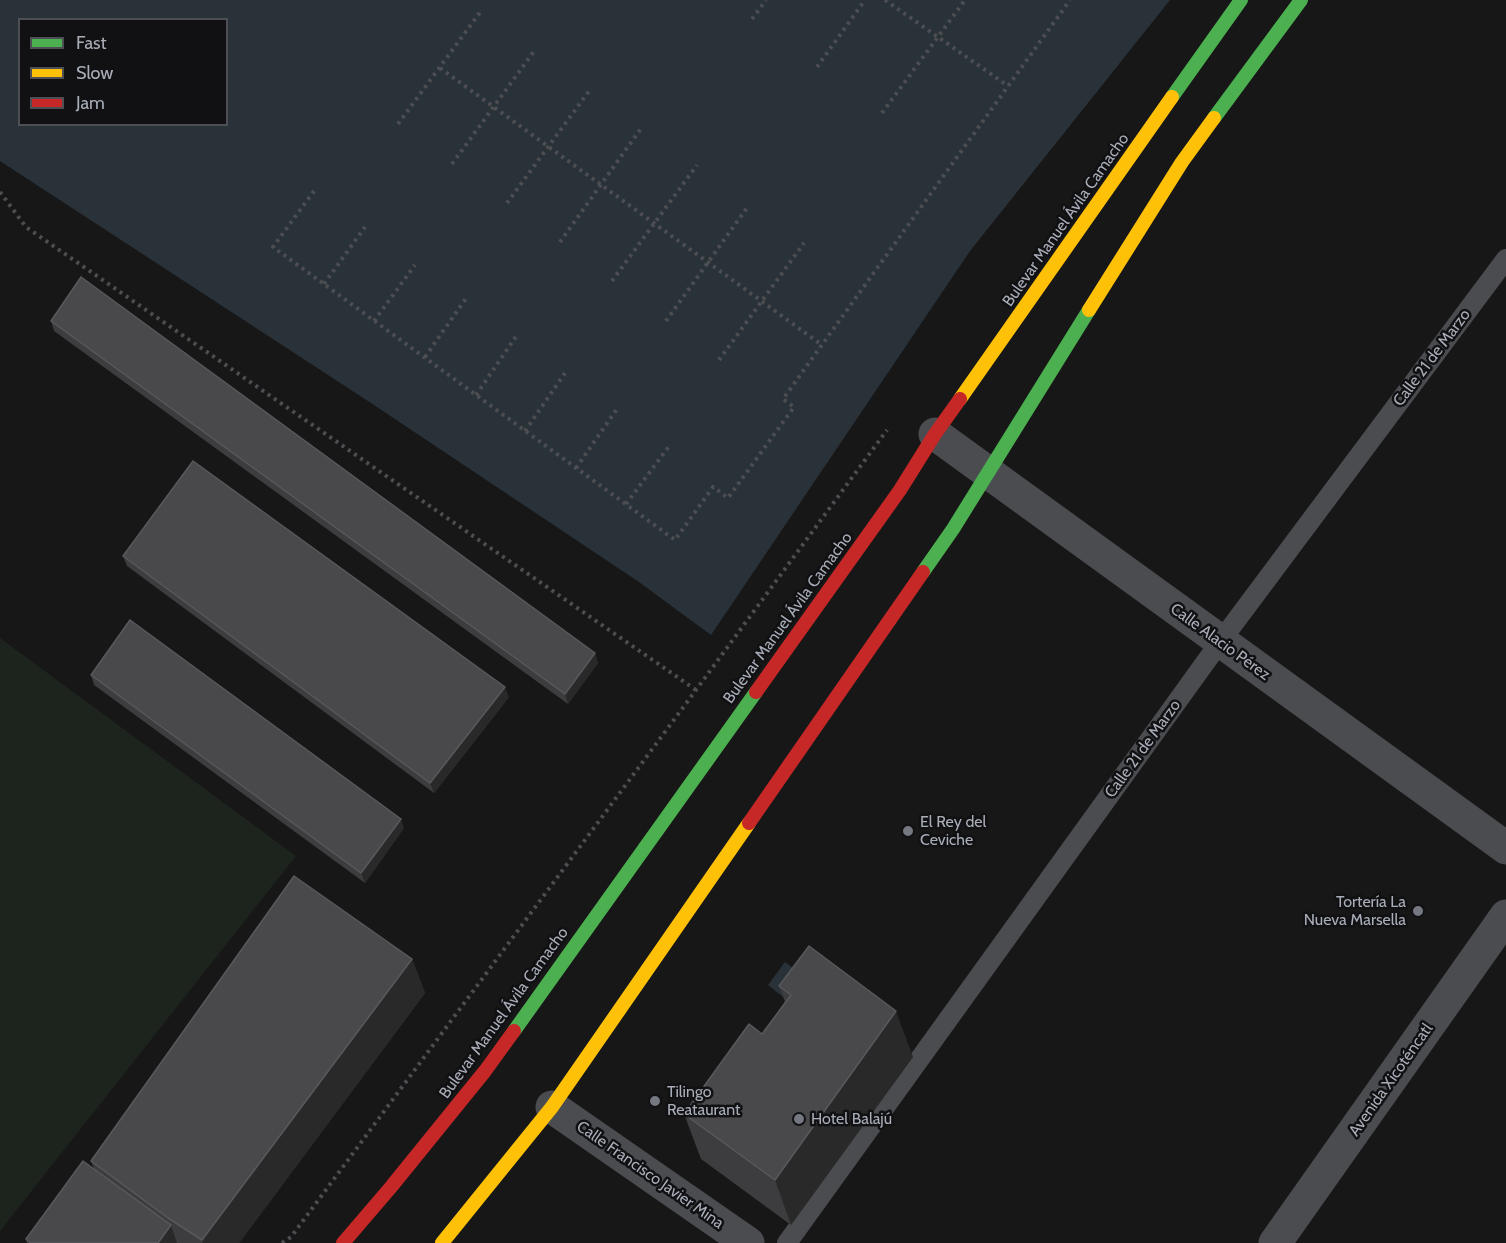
<!DOCTYPE html>
<meta charset="utf-8">
<style>
body{margin:0}
#map{position:relative;width:1506px;height:1243px;overflow:hidden;background:#171717;font-family:Cabin,sans-serif}
canvas{display:block}
.legend{position:absolute;left:18px;top:18px;width:210px;height:108px;box-sizing:border-box;background:#111113;border:2px solid #4d4f55;margin:0;padding:8px 10px;list-style:none;font-size:18px;color:#a8adb8}
.legend li{display:flex;align-items:center;gap:12px;height:30px}
.legend b{width:30px;border:2px solid #4d4f55}
</style>
<div id="map">
<canvas width="1506" height="1243"></canvas>
<ul class="legend">
<li><b style="height:8px;background:#4caf50"></b>Fast</li>
<li><b style="height:8px;background:#ffc107"></b>Slow</li>
<li><b style="height:8px;background:#c62828"></b>Jam</li>
</ul>
</div>
<script>
const ctx = document.querySelector('canvas').getContext('2d');
ctx.lineJoin = 'round';
function paint(path, color) { ctx.fillStyle = color; ctx.fill(path, 'evenodd'); }
const poly = rows => new Path2D(rows.map(r => 'M' + r).join(''));
function strokePath(path, color, width, dash) { ctx.strokeStyle = color; ctx.lineWidth = width; ctx.lineCap = dash ? 'butt' : 'round'; ctx.setLineDash(dash || []); ctx.stroke(path); }
function drawText(font, color, halo, rows, align = 'center') {
  ctx.font = font + ' Cabin,sans-serif'; ctx.lineWidth = 5; ctx.setLineDash([]); ctx.textBaseline = 'middle'; ctx.strokeStyle = halo; ctx.fillStyle = color; for (const [text, x, y, turn = 0] of rows) {
    ctx.save(); ctx.translate(x, y); ctx.rotate((+turn || 0) * Math.PI / 180); ctx.textAlign = isNaN(turn) ? turn : align; if (halo) ctx.strokeText(text, 0, 0); ctx.fillText(text, 0, 0); ctx.restore();
  }
}
paint(poly([
 [0,638,296,856,0,1231]
]), '#1d241e');
paint(poly([
 [0,0,1170,0,970,251,711,635,639,582,371,403,0,161],
 [20,20,226,20,226,124,20,124],
 [785,962,825,992,788,1001,768,985]
]), '#2a3239');
strokePath(poly([
 [885,0,1008,86],
 [752,19,766,0],
 [817,67,865,0],
 [440,68,822,345],
 [882,113,965,0],
 [398,124,481,11],
 [452,164,535,50],
 [314,191,273,247,675,540,713,487,728,498,794,407,783,399,1070,0],
 [0,192,26,227,696,690],
 [507,203,589,91],
 [560,242,642,127],
 [612,281,697,165],
 [324,284,365,227],
 [374,321,415,265],
 [666,321,749,205],
 [425,357,467,297],
 [719,360,804,243],
 [476,395,517,335],
 [525,431,565,373],
 [576,468,617,409],
 [626,504,670,445],
 [282,1243,291,1237,696,690,887,430]
]), '#4d4e52', 4, [3, 4.5]);
strokePath(poly([
 [787,1243,1220,642,1506,259]
]), '#4b4c50', 20);
strokePath(poly([
 [935,434,1506,848],
 [552,1107,748,1243],
 [1275,1243,1506,916]
]), '#4b4c50', 33);
strokePath(poly([
 [1172,97,1241,0],
 [1214,118,1301,0],
 [923,572,953,529,1089,310],
 [514,1031,756,692]
]), '#4caf50', 14);
strokePath(poly([
 [1089,310,1182,162,1214,118],
 [960,399,1172,97],
 [442,1243,552,1107,749,823]
]), '#ffc107', 14);
strokePath(poly([
 [756,692,900,490,935,434,960,399],
 [749,823,923,572],
 [343,1243,391,1187,485,1071,514,1031]
]), '#c62828', 14);
paint(poly([
 [51,321,595,653,598,663,568,704,54,331],
 [123,556,509,697,434,793,127,566],
 [91,675,404,828,365,883,94,685],
 [412,959,425,993,239,1243,27,1243,26,1239,94,1169,91,1161],
 [779,986,913,1057,791,1225,701,1159,684,1114,762,1034,785,1002]
]), '#3d3d3f');
paint(poly([
 [595,653,598,663,568,704,565,694],
 [505,687,509,697,434,793,430,783],
 [401,819,404,828,365,883,361,873],
 [412,959,425,993,239,1243,203,1243,202,1240],
 [896,1011,913,1057,791,1225,775,1180],
 [171,1225,177,1243,158,1243]
]), '#29292a');
const building = poly([
 [81,277,595,653,565,694,51,321,81,277],
 [193,461,505,687,430,783,123,556,193,461],
 [130,620,401,819,361,873,91,675,130,620],
 [294,876,412,959,202,1240,168,1218,91,1161,294,876],
 [809,946,896,1011,775,1180,684,1114,749,1024,762,1034,791,995,779,986,809,946],
 [83,1161,171,1225,158,1243,31,1243,26,1239,83,1161]
]);
paint(building, '#49494c');
strokePath(building, '#58595d', 1.5);
for (const [x, y, r, color] of [
 [908,831,6,"#757880"],
 [1418,911,6,"#757880"],
 [655,1101,6,"#757880"],
 [799,1119,6,"#757880"]
]) { const dot = new Path2D(); dot.arc(x, y, r, 0, 2 * Math.PI); ctx.fillStyle = color; ctx.fill(dot); strokePath(dot, '#111113', 2); }
drawText('16px', '#a8adb8', '#111113', [
 ["Bulevar Manuel Ávila Camacho",1066,220,-55],
 ["Calle 21 de Marzo",1432,358,-53],
 ["Bulevar Manuel Ávila Camacho",788,618,-54],
 ["Calle Alacio Pérez",1220,642,36],
 ["Calle 21 de Marzo",1143,749,-54],
 ["Bulevar Manuel Ávila Camacho",504,1013,-54],
 ["Avenida Xicoténcatl",1391,1080,-55],
 ["Calle Francisco Javier Mina",650,1175,35]
]);
drawText('16px', '#a8adb8', '#111113', [
 ["El Rey del",920,822],
 ["Ceviche",920,840],
 ["Tortería La",1406,902,"right"],
 ["Nueva Marsella",1406,920,"right"],
 ["Tilingo",667,1092],
 ["Reataurant",667,1110],
 ["Hotel Balajú",811,1119]
], 'left');
</script>
